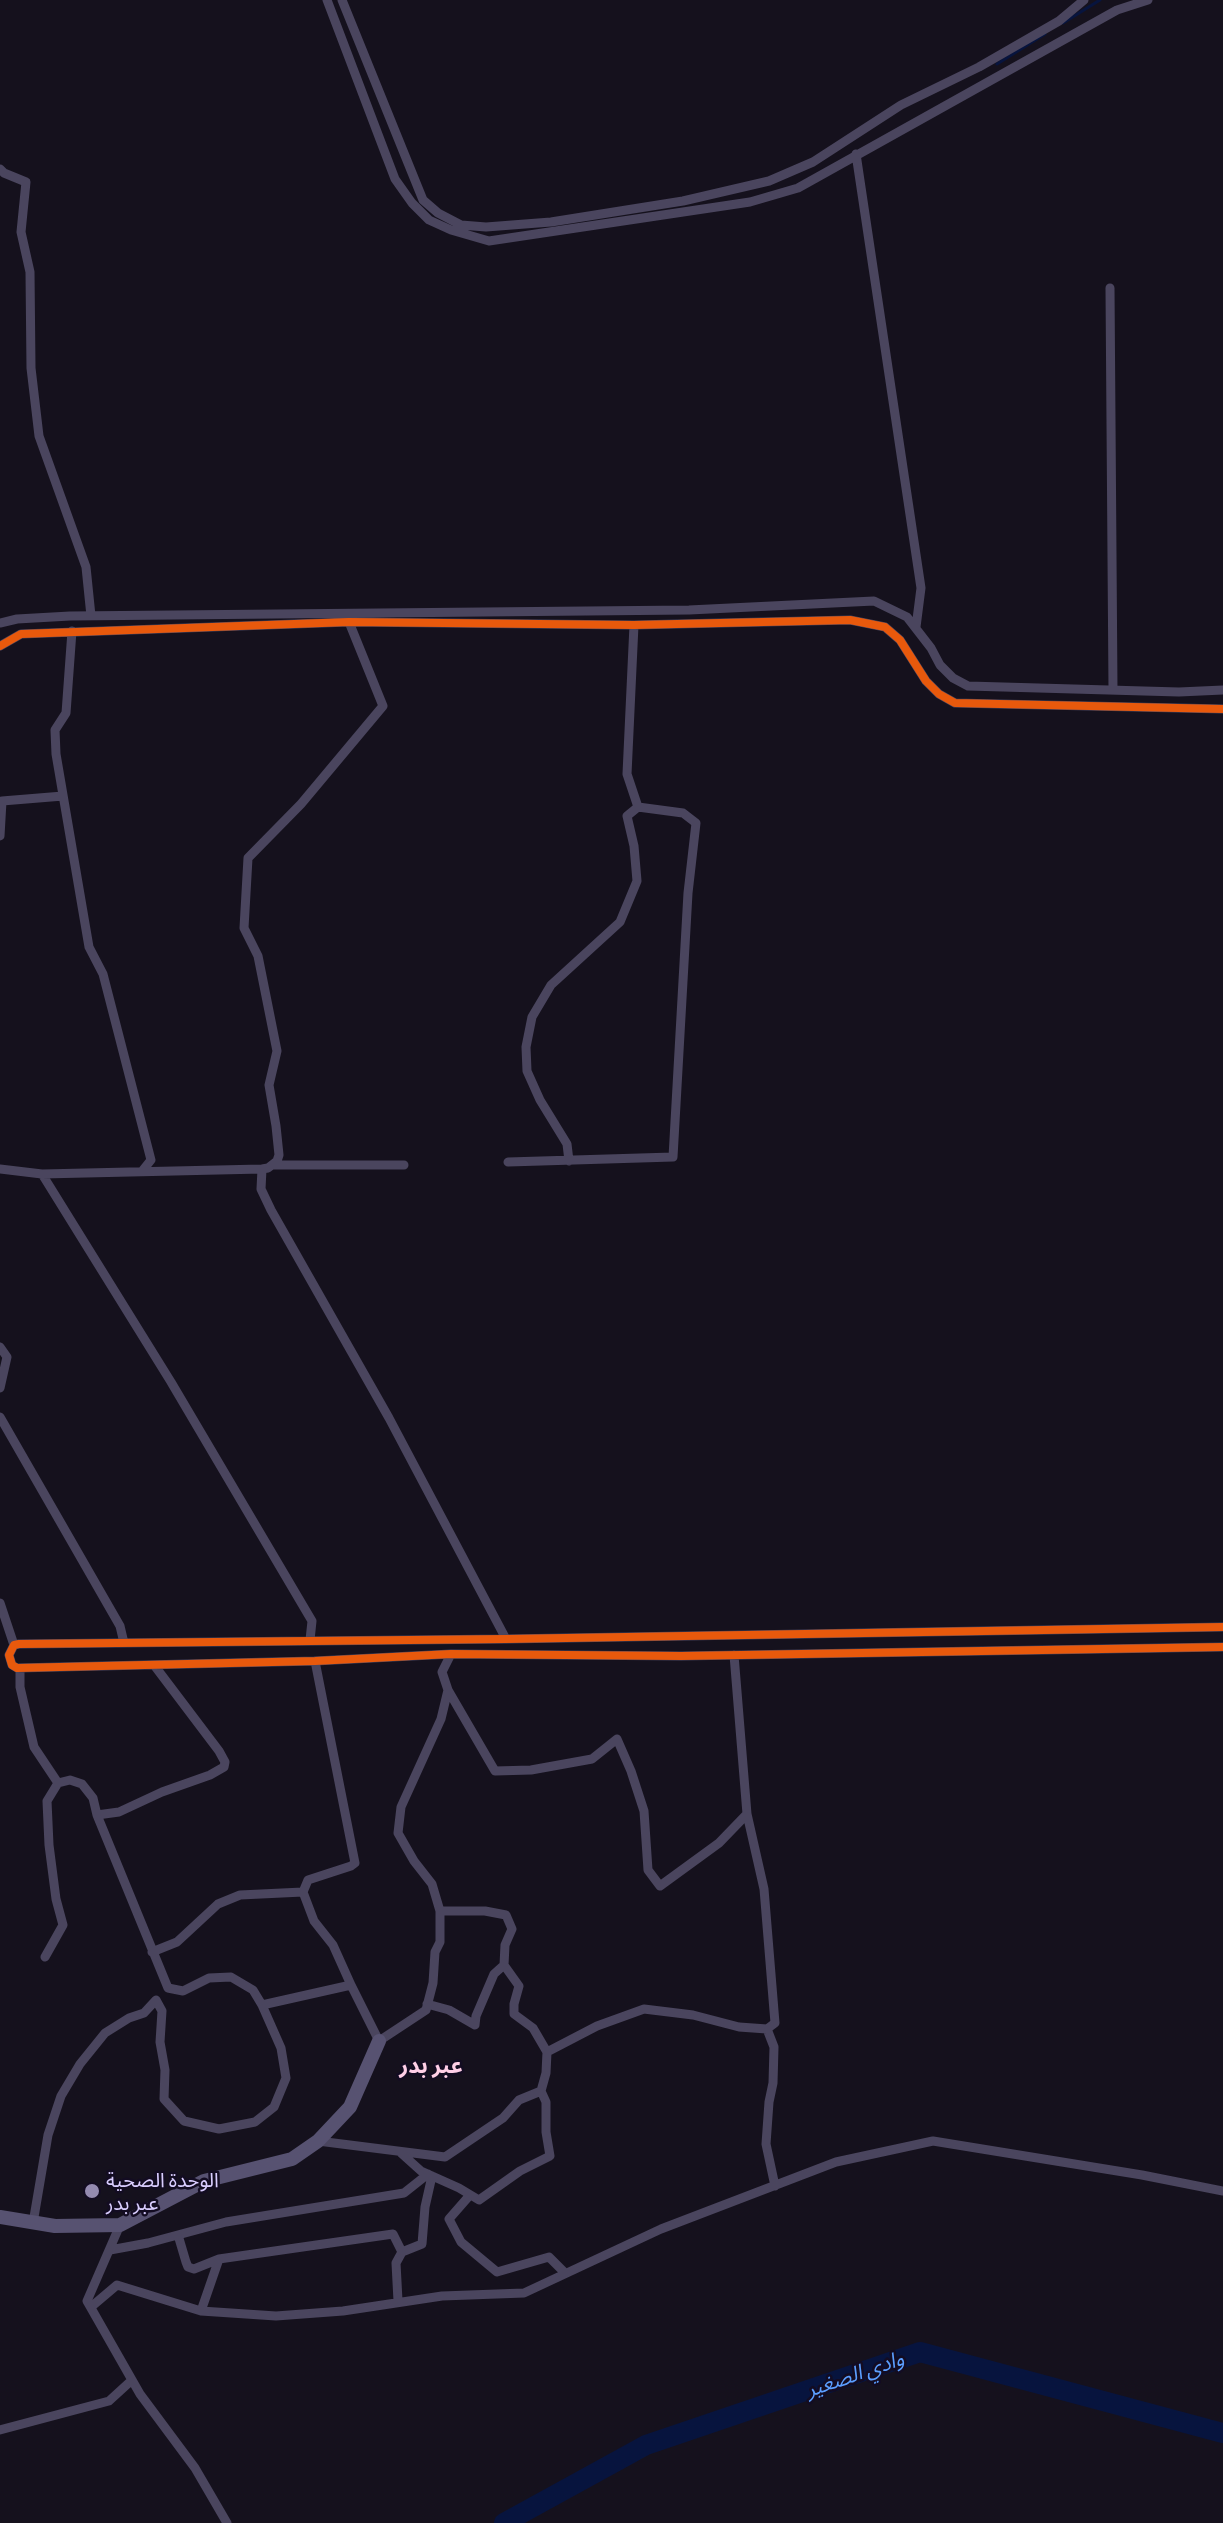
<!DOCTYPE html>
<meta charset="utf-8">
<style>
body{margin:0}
canvas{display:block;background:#15111d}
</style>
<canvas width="1223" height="2523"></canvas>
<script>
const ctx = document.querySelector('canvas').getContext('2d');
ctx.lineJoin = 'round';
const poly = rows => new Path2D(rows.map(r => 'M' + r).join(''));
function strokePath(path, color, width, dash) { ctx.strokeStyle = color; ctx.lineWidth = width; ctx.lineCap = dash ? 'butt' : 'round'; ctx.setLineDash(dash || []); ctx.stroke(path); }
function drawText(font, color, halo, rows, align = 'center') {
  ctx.font = font + ' Barlow,"Noto Sans Arabic",sans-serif'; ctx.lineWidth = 5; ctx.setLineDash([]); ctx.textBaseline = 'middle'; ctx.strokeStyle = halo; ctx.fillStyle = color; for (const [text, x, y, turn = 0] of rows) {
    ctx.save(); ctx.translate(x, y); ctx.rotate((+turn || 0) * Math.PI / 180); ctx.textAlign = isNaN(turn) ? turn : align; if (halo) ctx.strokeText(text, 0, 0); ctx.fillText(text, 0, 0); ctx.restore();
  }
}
strokePath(poly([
 [1063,23,1100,0],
 [997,64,1045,34]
]), '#07143e', 3);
strokePath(poly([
 [504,2523,646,2445,920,2352,1223,2433]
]), '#07143e', 20);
strokePath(poly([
 [327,0,395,179,412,203,429,220,451,230,489,241,750,202,798,188,1117,10,1148,0],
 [342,0,423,200,438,213,461,225,486,227,551,222,683,201,769,181,813,162,901,105,979,67,1059,21,1084,0],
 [856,154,921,588,916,627],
 [0,169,4,173,26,182,21,232,30,272,31,368,39,436,86,567,91,616],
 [1110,288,1113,690],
 [0,623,17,619,70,616,689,610,874,601,907,617,931,648,940,665,953,678,968,686,1179,692,1223,690],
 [72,631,66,713,55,730,56,754,89,947,103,974,151,1160,143,1170],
 [0,646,21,634,349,622,634,625,850,620,885,627,900,640,926,681,939,694,955,703,1223,709],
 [0,836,2,801,63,796],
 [569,1161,567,1144,540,1100,527,1071,526,1047,532,1017,551,985,620,922,637,881,634,846,627,816,638,807],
 [508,1162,673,1157,688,893,696,823,683,813,638,807,627,774,634,625],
 [273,1165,404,1165],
 [0,1169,42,1174,262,1169,268,1168,277,1161,279,1155,276,1126,269,1085,277,1051,258,956,244,928,248,858,301,804,383,706,349,622],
 [262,1169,261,1189,271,1210,389,1418,506,1639],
 [42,1174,171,1382,312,1621,310,1640],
 [0,1347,7,1357,0,1388],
 [0,1417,120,1626,124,1643],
 [0,1603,14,1645],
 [1223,1627,506,1639,19,1644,14,1645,9,1655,12,1665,17,1668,315,1661,451,1654,681,1656,1223,1647],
 [451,1654,442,1672,448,1690,495,1771,531,1770,592,1759,617,1739,631,1771,644,1811,648,1870,660,1886,719,1843,747,1814,734,1655],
 [315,1661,355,1863,351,1866,308,1880,303,1892,314,1921,333,1945,351,1985],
 [20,1668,20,1687,34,1747,58,1783,70,1780,82,1784,93,1798,97,1815,168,1988,183,1991,209,1978,231,1977,253,1990,262,2005],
 [747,1814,764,1889,775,2023,767,2029],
 [97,1815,119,1812,162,1792,210,1775,224,1767,225,1762,219,1751,154,1665],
 [440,1911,485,1911,506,1915,512,1929,505,1945,504,1965,519,1986,514,2004,514,2014,533,2028,547,2052,597,2026,644,2009,693,2015,739,2027,767,2029,774,2047,773,2083,769,2102,766,2144,775,2186],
 [152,1952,177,1942,218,1904,240,1895,303,1892],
 [45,1957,63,1925,56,1899,49,1845,47,1801,58,1783],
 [427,2004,449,2010,475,2025,476,2016,494,1974,504,1965],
 [318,2141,445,2157,503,2118,519,2100,541,2091,546,2073,547,2052],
 [401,2153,421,2171,459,2188,479,2200,520,2171,550,2156,546,2132,546,2102,541,2091],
 [470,2195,449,2219,461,2242,497,2272,549,2257,565,2273],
 [33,2223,48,2135,61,2096,80,2064,105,2033,129,2018,144,2013,156,2000,162,2011,160,2042,165,2070,164,2099,184,2121,219,2129,255,2122,274,2107,286,2078,281,2048,262,2005,351,1985,379,2041,426,2010,433,1983,435,1952,440,1942,440,1911,432,1884,414,1861,398,1833,401,1807,441,1719,448,1690],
 [120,2225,87,2301,140,2394,195,2468,227,2523],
 [178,2235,186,2262,188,2267,194,2269,219,2259,393,2234,402,2252,422,2244,425,2207,432,2176],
 [110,2250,148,2243,226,2222,404,2193,428,2174],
 [398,2301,396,2263,402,2252],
 [91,2307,117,2285,201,2311,276,2316,343,2311,442,2296,524,2293,661,2229,836,2162,933,2141,1142,2175,1223,2191],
 [201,2311,219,2259],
 [0,2430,109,2401,132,2380]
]), '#4a455e', 9);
strokePath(poly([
 [0,2217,55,2226,120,2225,204,2181,292,2159,318,2141,350,2107,379,2041]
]), '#575271', 14);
strokePath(poly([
 [0,646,21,634,349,622,634,625,850,620,885,627,900,640,926,681,939,694,955,703,1223,709],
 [1223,1627,506,1639,19,1644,14,1645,9,1655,12,1665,17,1668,315,1661,451,1654,681,1656,1223,1647]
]), '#e8590c', 8);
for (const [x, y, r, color] of [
 [92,2191,8,"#948bb0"]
]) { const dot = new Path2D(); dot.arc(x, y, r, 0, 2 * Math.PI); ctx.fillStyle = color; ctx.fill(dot); strokePath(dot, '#130c22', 2); }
drawText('20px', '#d9cdff', '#130c22', [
 ["الوحدة الصحية",106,2180],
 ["عبر بدر",106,2203]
], 'left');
drawText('italic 21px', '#5b9eff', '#130c22', [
 ["وادي الصغير",855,2374,-19]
]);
drawText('bold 22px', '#ffcfe7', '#130c22', [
 ["عبر بدر",431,2066]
]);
</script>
